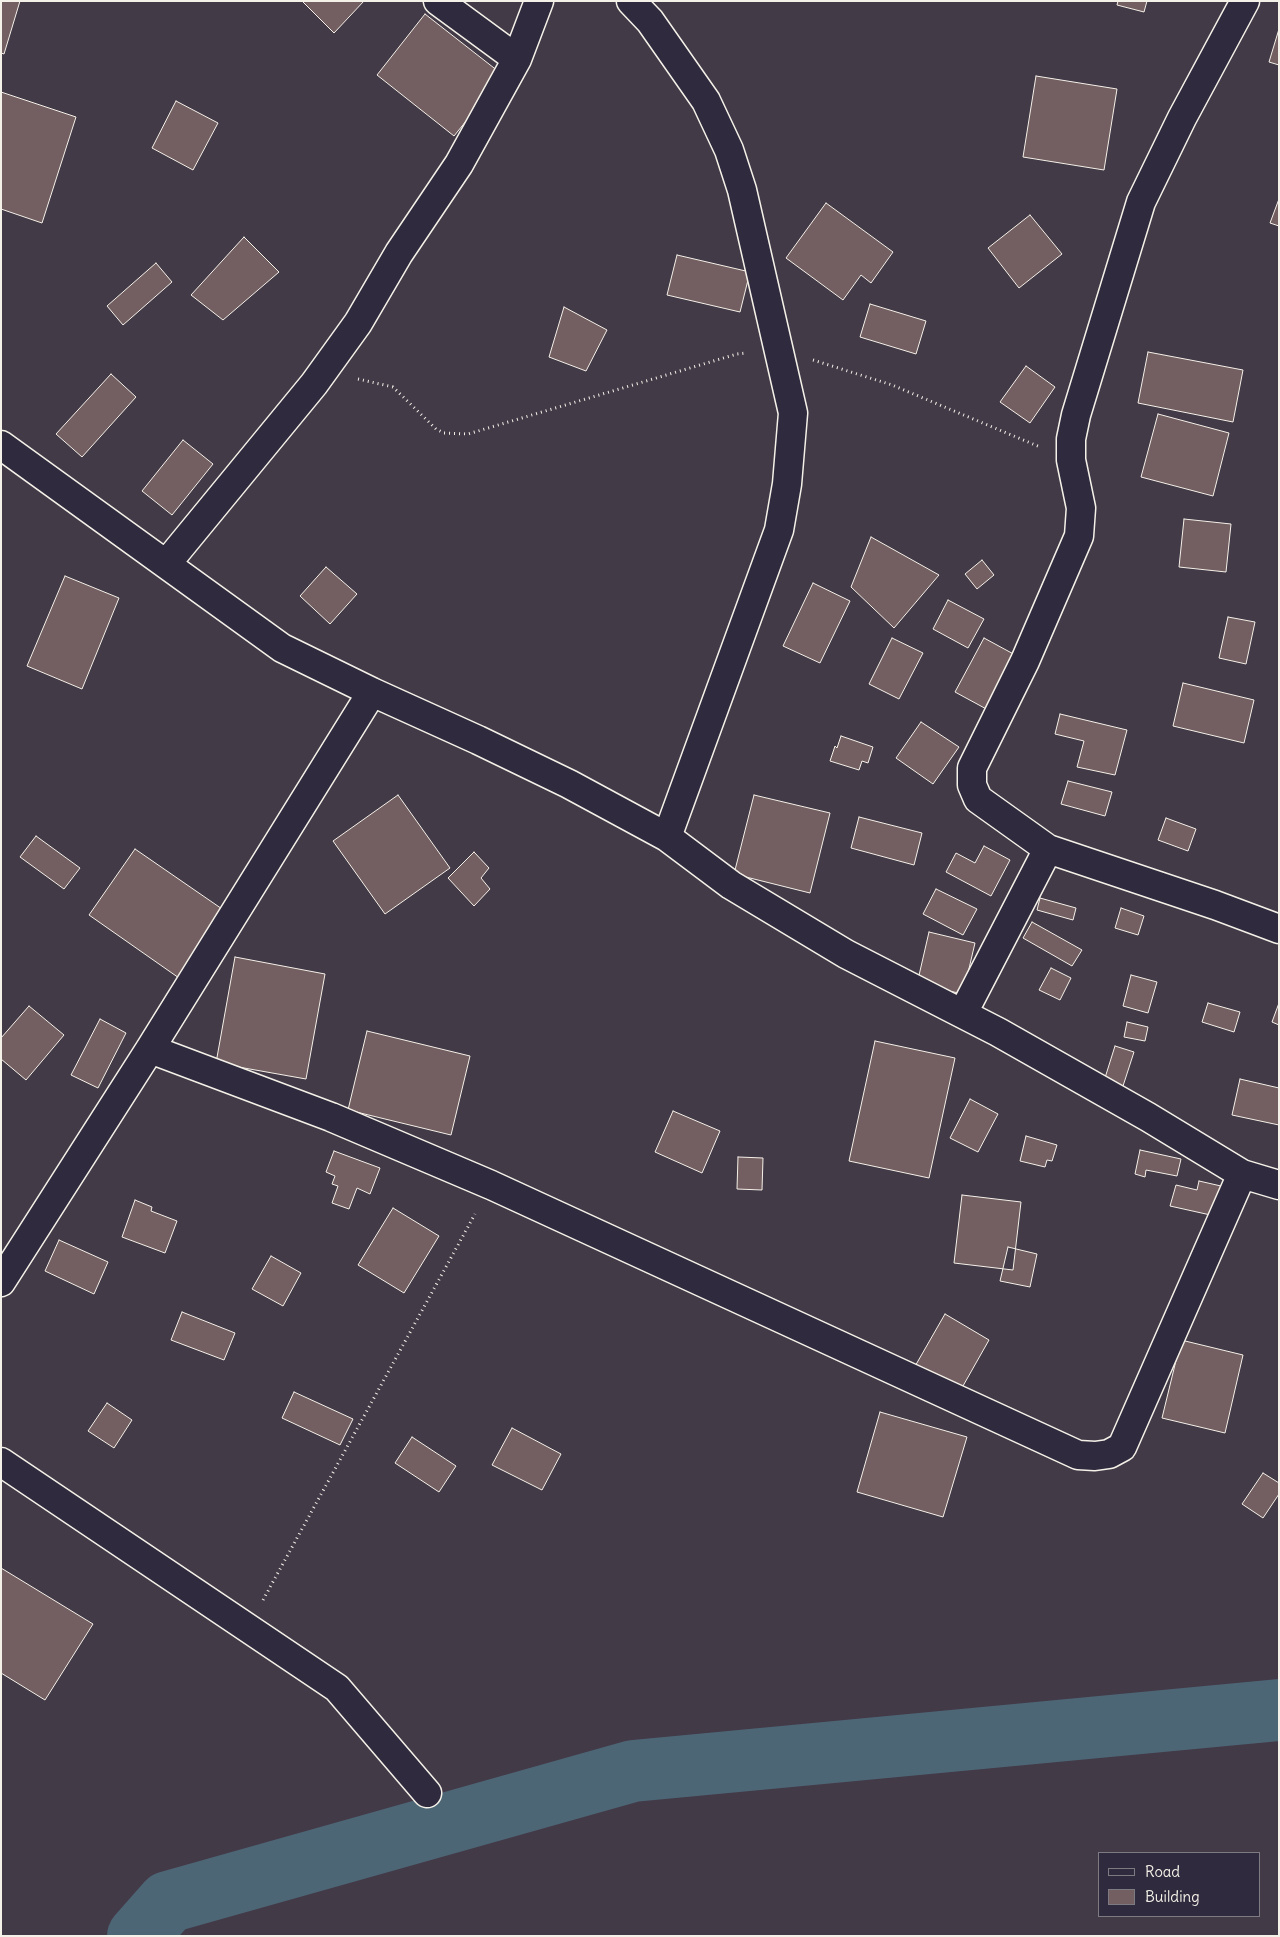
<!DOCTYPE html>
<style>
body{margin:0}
#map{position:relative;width:1280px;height:1937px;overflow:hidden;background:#433a48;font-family:Delius,sans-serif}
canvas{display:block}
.frame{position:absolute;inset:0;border:2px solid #f4f1e8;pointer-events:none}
.legend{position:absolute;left:1098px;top:1852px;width:162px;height:65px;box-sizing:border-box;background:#2f2a3d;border:1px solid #7e7a81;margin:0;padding:6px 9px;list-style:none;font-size:15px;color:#f4f1e8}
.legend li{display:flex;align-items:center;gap:10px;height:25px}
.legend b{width:25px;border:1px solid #7e7a81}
</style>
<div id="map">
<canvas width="1280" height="1937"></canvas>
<div class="frame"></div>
<ul class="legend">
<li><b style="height:6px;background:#2f2a3d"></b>Road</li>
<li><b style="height:14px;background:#735e61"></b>Building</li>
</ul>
</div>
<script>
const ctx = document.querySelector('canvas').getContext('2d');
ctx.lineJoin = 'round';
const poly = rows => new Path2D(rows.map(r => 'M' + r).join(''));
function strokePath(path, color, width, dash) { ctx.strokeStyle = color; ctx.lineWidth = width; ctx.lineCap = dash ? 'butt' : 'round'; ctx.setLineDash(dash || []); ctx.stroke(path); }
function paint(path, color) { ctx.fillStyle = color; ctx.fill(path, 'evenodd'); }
strokePath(poly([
 [138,1936,168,1902,633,1771,1279,1710]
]), '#4d6676', 62);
const building = poly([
 [1,1,20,1,4,54,1,53,1,1],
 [302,1,364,1,334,33,302,1],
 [1118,1,1147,1,1144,12,1117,5,1118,1],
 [425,14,503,75,454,136,377,75,425,14],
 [1279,29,1279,65,1269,62,1279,29],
 [1036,76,1117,89,1104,170,1023,157,1036,76],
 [1,92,76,117,42,223,1,209,1,92],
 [176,101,218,123,193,170,152,148,176,101],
 [1279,199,1279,226,1270,223,1279,199],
 [826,203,893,252,871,283,861,275,843,300,786,258,826,203],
 [1030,215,1062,254,1019,288,988,248,1030,215],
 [244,237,279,272,223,320,191,295,244,237],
 [677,255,750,272,740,312,667,295,677,255],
 [156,263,172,282,123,325,107,306,156,263],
 [870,304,926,321,916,354,860,337,870,304],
 [564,307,607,330,586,371,549,357,564,307],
 [1148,352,1243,370,1233,422,1138,403,1148,352],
 [1026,366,1055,387,1030,423,1000,402,1026,366],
 [111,374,136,397,82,457,56,434,111,374],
 [1158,414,1229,433,1213,496,1141,477,1158,414],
 [183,440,213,464,172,515,142,491,183,440],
 [1184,519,1231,524,1226,572,1179,567,1184,519],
 [871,537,939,575,894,628,851,587,871,537],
 [982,560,994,575,977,589,965,574,982,560],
 [326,567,357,594,330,624,300,596,326,567],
 [65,576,119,598,82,689,27,666,65,576],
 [813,583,850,601,820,663,783,646,813,583],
 [948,600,984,619,968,648,933,629,948,600],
 [1228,617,1255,622,1246,664,1219,658,1228,617],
 [892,638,923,653,899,699,869,684,892,638],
 [984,638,1019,657,990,711,955,692,984,638],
 [1183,683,1254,700,1244,743,1173,726,1183,683],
 [1060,714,1127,730,1115,775,1077,767,1084,741,1055,734,1060,714],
 [921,722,959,747,933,784,896,758,921,722],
 [841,736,873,747,868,763,862,761,859,770,830,761,835,746,837,748,841,736],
 [1068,781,1112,792,1105,816,1061,804,1068,781],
 [398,795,450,868,385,914,333,841,398,795],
 [754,795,830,813,810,893,734,874,754,795],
 [859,817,922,833,914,865,851,848,859,817],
 [1166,818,1196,829,1188,851,1158,840,1166,818],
 [36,836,80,868,64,889,20,857,36,836],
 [984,846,1010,860,991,896,946,872,956,853,975,863,984,846],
 [135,849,225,911,179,978,89,915,135,849],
 [474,852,489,868,481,878,490,889,474,906,448,878,474,852],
 [936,889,977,909,963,935,923,914,936,889],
 [1040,898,1076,908,1073,920,1037,910,1040,898],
 [1121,908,1144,916,1138,935,1115,928,1121,908],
 [1032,922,1082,950,1072,966,1023,938,1032,922],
 [929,932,975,943,963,994,917,984,929,932],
 [235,957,325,974,306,1079,216,1063,235,957],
 [1051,968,1071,978,1060,1000,1039,990,1051,968],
 [1131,975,1157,982,1148,1013,1123,1006,1131,975],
 [1208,1003,1240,1012,1234,1032,1202,1022,1208,1003],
 [1279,1003,1279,1025,1272,1022,1279,1003],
 [29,1006,64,1035,26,1080,1,1059,1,1038,29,1006],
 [100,1019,126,1033,98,1088,71,1075,100,1019],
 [1127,1022,1148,1027,1145,1041,1124,1037,1127,1022],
 [367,1031,470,1056,451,1135,348,1110,367,1031],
 [875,1041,955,1058,929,1178,849,1161,875,1041],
 [1115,1046,1134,1052,1123,1086,1104,1081,1115,1046],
 [1240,1079,1279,1088,1279,1125,1232,1115,1240,1079],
 [970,1099,998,1114,978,1152,950,1138,970,1099],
 [673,1111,720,1131,702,1173,655,1152,673,1111],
 [1026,1136,1057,1145,1052,1161,1047,1160,1045,1167,1020,1161,1026,1136],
 [1140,1150,1181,1159,1177,1176,1146,1170,1145,1177,1135,1174,1140,1150],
 [334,1151,380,1168,370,1194,357,1188,349,1209,332,1203,338,1186,332,1184,335,1176,326,1172,334,1151],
 [738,1157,763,1158,762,1190,737,1189,738,1157],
 [1199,1181,1221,1186,1215,1216,1170,1206,1176,1185,1197,1190,1199,1181],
 [962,1195,1021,1202,1013,1270,954,1263,962,1195],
 [135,1200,152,1207,151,1211,177,1221,165,1253,122,1237,135,1200],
 [393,1208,439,1236,404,1293,358,1265,393,1208],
 [59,1240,108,1262,94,1294,45,1271,59,1240],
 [1008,1247,1037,1254,1030,1287,1000,1281,1008,1247],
 [271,1256,301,1273,283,1306,252,1289,271,1256],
 [182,1312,235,1333,224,1360,171,1340,182,1312],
 [945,1314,989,1340,959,1393,914,1368,945,1314],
 [1181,1340,1243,1355,1225,1433,1162,1418,1181,1340],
 [294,1392,353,1419,340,1445,282,1418,294,1392],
 [107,1403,132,1420,114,1448,88,1431,107,1403],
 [880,1412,967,1437,943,1517,857,1492,880,1412],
 [512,1428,561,1454,542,1490,492,1465,512,1428],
 [412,1437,456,1466,439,1492,395,1463,412,1437],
 [1263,1473,1279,1483,1279,1494,1263,1518,1242,1504,1263,1473],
 [1,1568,93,1624,45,1700,1,1673,1,1568]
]);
paint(building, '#735e61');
strokePath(building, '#f4f1e8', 1);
const street = poly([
 [438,1,517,59],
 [631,1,650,21,706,101,729,150,742,190,793,413,787,484,779,530,667,837],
 [1245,1,1182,118,1141,202,1076,415,1071,439,1071,460,1081,508,1079,536,1025,661,972,768,972,785,978,799,1048,849,1215,905,1279,929],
 [1,445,282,648,372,692,478,740,569,784,667,837,731,885,846,954,998,1032,1148,1117,1242,1174,1279,1185],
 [167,563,314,384,358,323,399,253,459,164,517,59,539,1],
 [963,1013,1048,849],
 [150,1049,331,1117,491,1185,1078,1455,1095,1456,1109,1454,1122,1447,1242,1174],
 [1,1282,150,1049,372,692],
 [1,1462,337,1688,427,1793]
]);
strokePath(street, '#f4f1e8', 31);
strokePath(poly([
 [813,360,892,385,1040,447],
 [358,379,393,387,436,429,444,433,468,434,737,354,746,353],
 [263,1600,475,1214]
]), '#f4f1e8', 3, [1, 4]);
strokePath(street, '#2f2a3d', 28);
</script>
